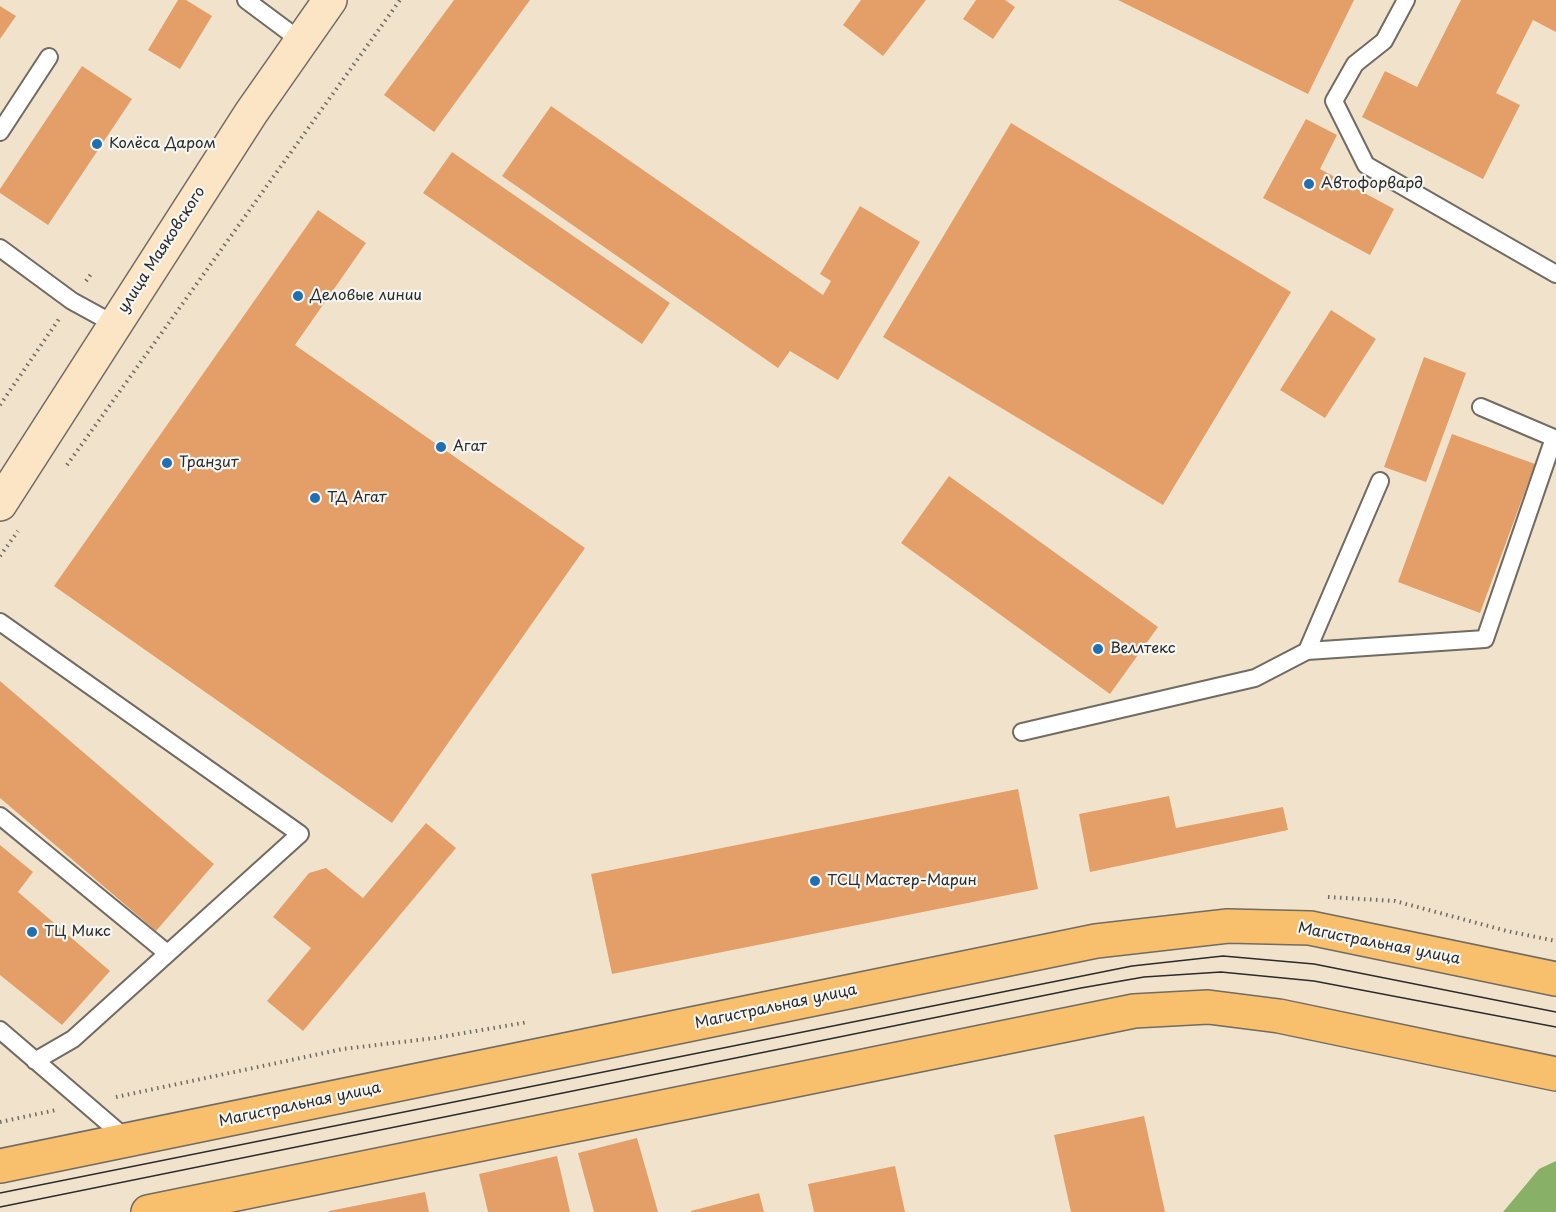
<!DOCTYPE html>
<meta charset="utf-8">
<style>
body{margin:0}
canvas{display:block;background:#f1e3cb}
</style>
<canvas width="1556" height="1212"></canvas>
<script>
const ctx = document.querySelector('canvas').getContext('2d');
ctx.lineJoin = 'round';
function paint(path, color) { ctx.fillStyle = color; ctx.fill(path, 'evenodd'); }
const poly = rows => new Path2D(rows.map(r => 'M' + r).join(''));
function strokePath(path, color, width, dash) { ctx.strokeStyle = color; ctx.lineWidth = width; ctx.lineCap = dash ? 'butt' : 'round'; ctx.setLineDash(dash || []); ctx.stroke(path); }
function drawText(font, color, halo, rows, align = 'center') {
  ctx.font = font + ' "Playpen Sans",sans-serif'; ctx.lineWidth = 4.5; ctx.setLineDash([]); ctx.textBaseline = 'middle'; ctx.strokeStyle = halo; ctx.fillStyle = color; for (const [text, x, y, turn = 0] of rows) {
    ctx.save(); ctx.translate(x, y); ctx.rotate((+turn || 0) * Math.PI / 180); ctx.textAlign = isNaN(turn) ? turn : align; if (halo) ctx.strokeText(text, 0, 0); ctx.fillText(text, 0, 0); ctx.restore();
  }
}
paint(poly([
 [1556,1161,1556,1212,1503,1212,1539,1169]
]), '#88b067');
paint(poly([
 [178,0,186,0,212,16,180,69,148,50],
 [454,0,530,0,434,132,384,95],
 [861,0,926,0,883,56,843,25],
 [976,0,1005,0,1015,7,993,39,963,19],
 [1118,0,1354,0,1308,94],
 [1461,0,1556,0,1556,32,1533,20,1496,93,1520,105,1483,179,1362,117,1385,71,1417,87],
 [0,6,16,16,0,39],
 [82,66,132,99,48,225,0,193,0,189],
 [551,106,823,295,831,281,820,274,860,206,920,242,838,380,790,351,778,368,502,176],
 [1306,119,1337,135,1320,169,1394,209,1370,255,1263,198],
 [1011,123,1291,292,1163,505,883,337],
 [452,152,670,303,642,344,423,193],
 [318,210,366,243,295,345,585,548,392,823,54,586],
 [1331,310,1376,339,1325,418,1280,390],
 [1424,357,1466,373,1426,482,1384,467],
 [1452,434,1535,464,1480,613,1398,582],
 [949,476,1158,627,1110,694,901,543],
 [0,681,214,864,156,931,0,798],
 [1018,789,1038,889,612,974,591,874],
 [1169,796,1176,828,1283,807,1288,830,1090,872,1079,814],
 [426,823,456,848,303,1031,267,1001,311,948,273,917,309,873,326,868,363,898],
 [0,845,33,872,18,892,110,971,62,1025,0,975],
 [1144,1116,1165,1212,1071,1212,1054,1135],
 [637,1138,658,1212,594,1212,578,1153],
 [557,1156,570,1212,488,1212,479,1174],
 [895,1166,905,1212,814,1212,808,1184],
 [425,1192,429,1212,329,1212,329,1211],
 [759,1193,764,1212,691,1212,691,1211]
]), '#e49f68');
const lane = poly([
 [246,0,301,41],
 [1406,0,1384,41,1355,64,1334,101,1366,165,1556,274],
 [0,132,49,57],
 [0,248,72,301,114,324],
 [0,622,300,834,73,1039,35,1061],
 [1307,651,1485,639,1554,438,1481,407],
 [1022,732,1255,678,1307,651,1380,481],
 [0,816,167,953],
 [0,1030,128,1140]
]);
const secondary = poly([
 [0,504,251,113,330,0]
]);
const primary = poly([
 [0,1166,1096,941,1228,926,1310,928,1556,979],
 [148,1212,1134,1011,1208,1007,1279,1016,1556,1074]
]);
strokePath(lane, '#706b63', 20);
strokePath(secondary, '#706b63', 36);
strokePath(primary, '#706b63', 36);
strokePath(poly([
 [86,281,91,274],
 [0,405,59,319],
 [67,465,400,0],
 [0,556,18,531],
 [1328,897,1395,901,1507,931,1556,941],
 [116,1097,343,1049,435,1038,528,1022],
 [0,1122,56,1110]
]), '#706b63', 4, [1.5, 4.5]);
strokePath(lane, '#fff', 16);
strokePath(secondary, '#fce5c4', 33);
strokePath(primary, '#f8bf6c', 33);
strokePath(poly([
 [0,1193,1132,966,1223,956,1314,964,1556,1012],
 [0,1207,1081,988,1144,977,1221,972,1314,981,1556,1027]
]), '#2b2b2b', 1.5);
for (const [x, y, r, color] of [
 [97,144,6,"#1f6fb2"],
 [1309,184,6,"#1f6fb2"],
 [298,296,6,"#1f6fb2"],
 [441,447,6,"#1f6fb2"],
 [167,463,6,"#1f6fb2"],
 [315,498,6,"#1f6fb2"],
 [1098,649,6,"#1f6fb2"],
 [815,881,6,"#1f6fb2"],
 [32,932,6,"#1f6fb2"]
]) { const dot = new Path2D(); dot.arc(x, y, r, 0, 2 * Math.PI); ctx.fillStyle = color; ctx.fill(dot); strokePath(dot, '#f6f6f2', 2); }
drawText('15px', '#2b2b2b', '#f6f6f2', [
 ["Колёса Даром",109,144],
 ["Автофорвард",1321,184],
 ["Деловые линии",310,296],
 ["Агат",453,447],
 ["Транзит",179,463],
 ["ТД Агат",327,498],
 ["Веллтекс",1110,649],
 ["ТСЦ Мастер-Марин",827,881],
 ["ТЦ Микс",44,932]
], 'left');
drawText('15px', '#2b2b2b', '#f6f6f2', [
 ["улица Маяковского",162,250,-57],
 ["Магистральная улица",1379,944,11],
 ["Магистральная улица",776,1007,-12],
 ["Магистральная улица",300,1105,-12]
]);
</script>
